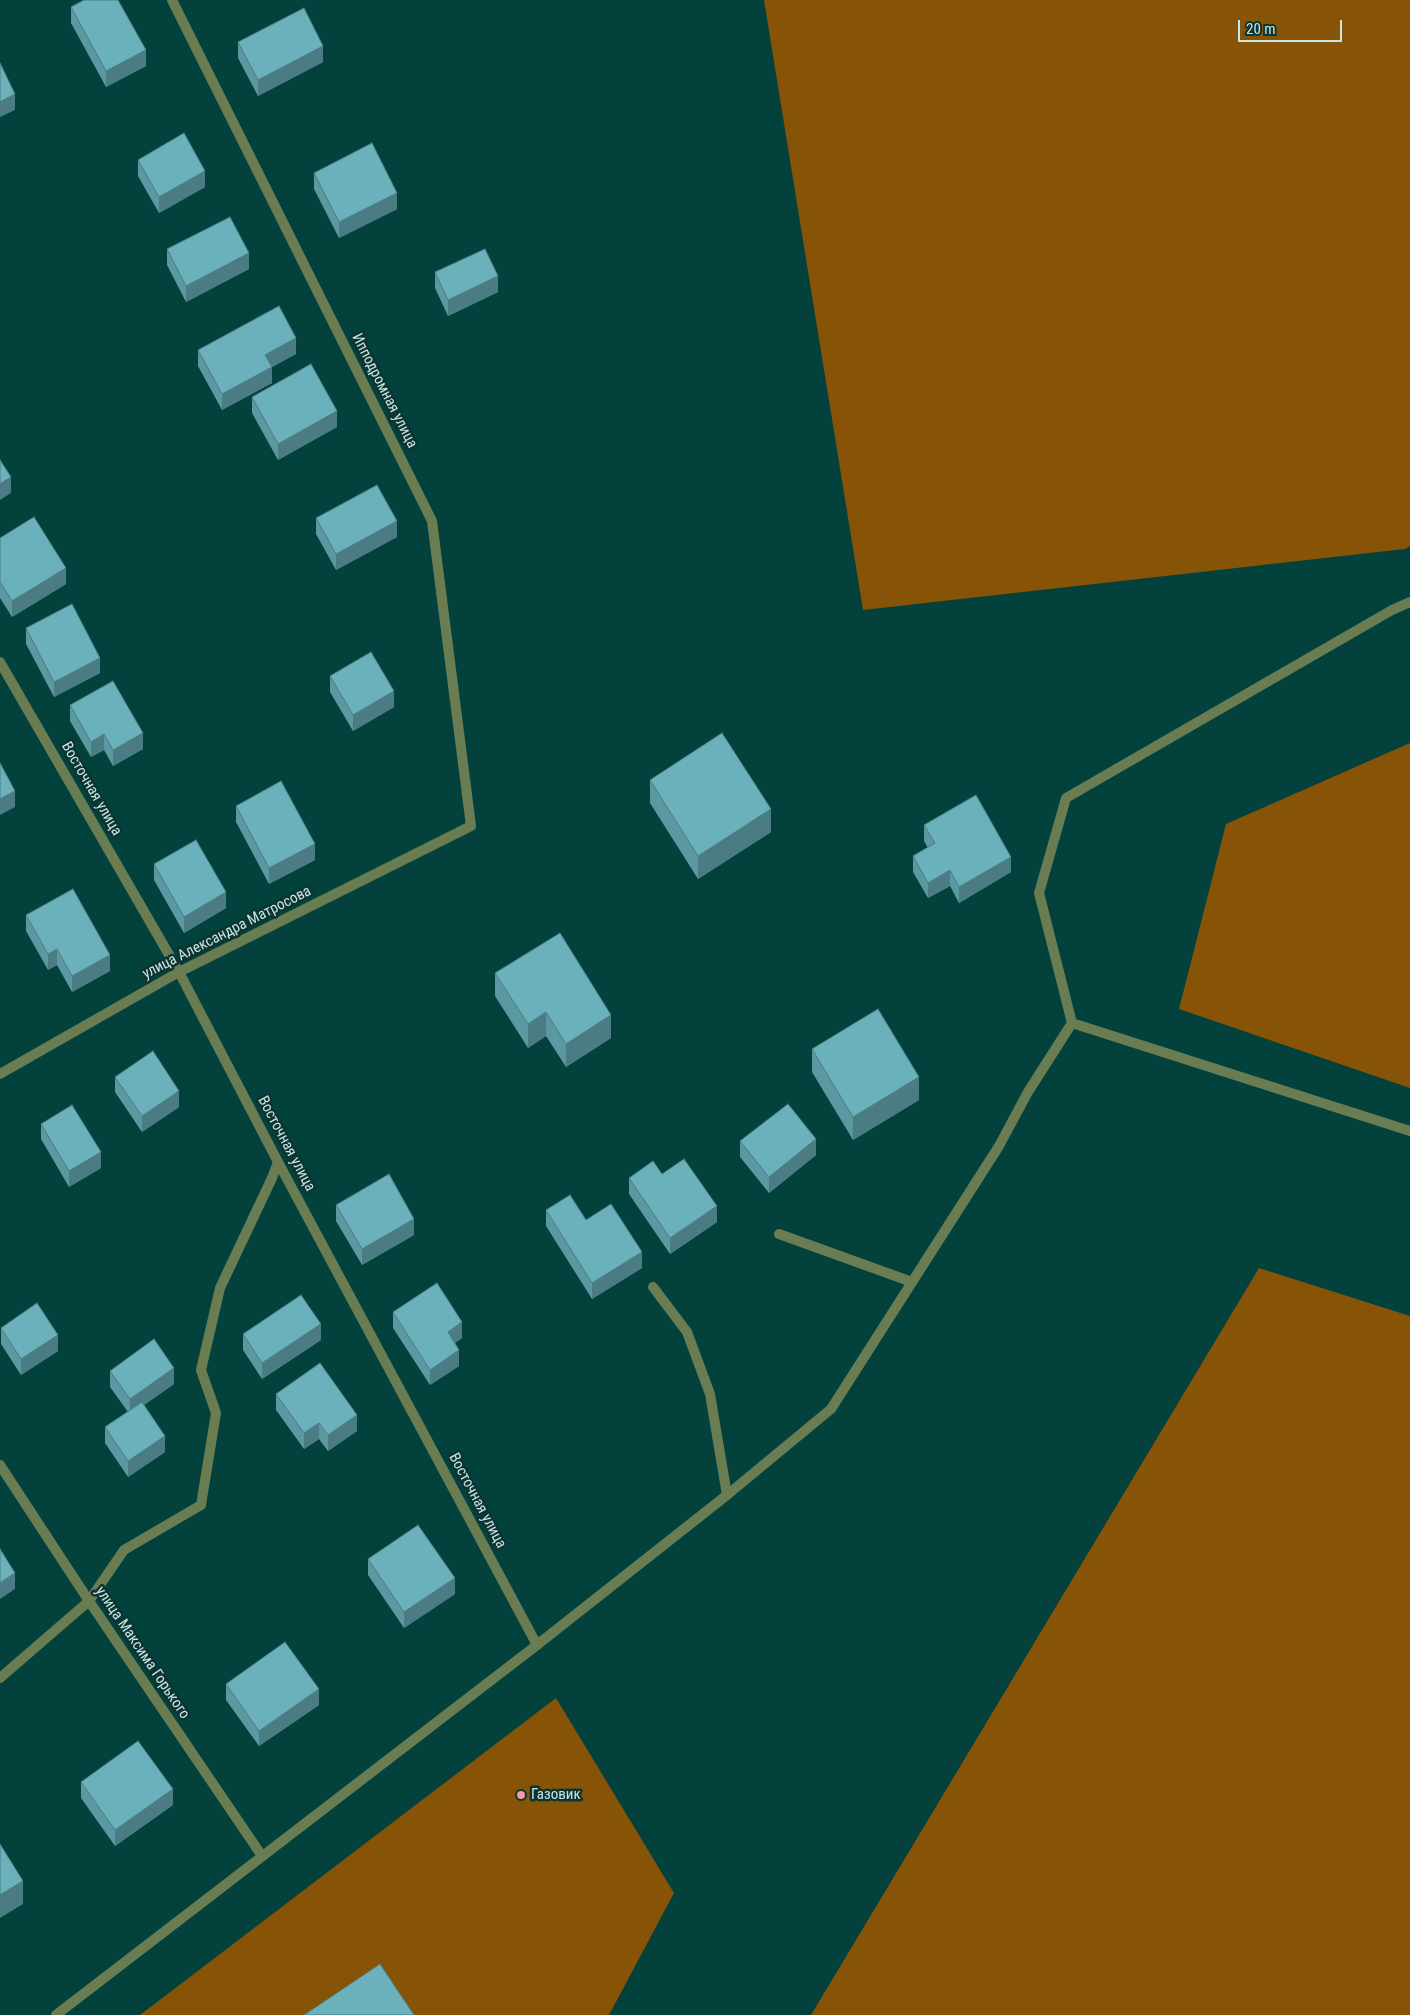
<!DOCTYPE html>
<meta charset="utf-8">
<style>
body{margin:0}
#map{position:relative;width:1410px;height:2015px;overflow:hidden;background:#03413d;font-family:"Roboto Condensed",sans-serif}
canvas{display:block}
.scale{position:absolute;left:1238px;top:20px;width:104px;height:22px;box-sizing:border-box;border:2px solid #c5e7e3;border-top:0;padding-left:6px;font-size:15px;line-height:18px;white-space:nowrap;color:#c5e7e3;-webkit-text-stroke:4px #0e3431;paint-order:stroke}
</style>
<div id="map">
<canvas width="1410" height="2015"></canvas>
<div class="scale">20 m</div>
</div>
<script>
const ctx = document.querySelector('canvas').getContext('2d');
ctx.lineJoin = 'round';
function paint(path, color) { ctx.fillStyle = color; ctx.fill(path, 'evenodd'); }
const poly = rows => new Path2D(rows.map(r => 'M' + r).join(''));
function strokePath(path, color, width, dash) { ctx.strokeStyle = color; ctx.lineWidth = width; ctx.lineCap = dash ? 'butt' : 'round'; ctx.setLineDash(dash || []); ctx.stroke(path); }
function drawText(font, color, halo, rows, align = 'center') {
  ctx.font = font + ' "Roboto Condensed",sans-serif'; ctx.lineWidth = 5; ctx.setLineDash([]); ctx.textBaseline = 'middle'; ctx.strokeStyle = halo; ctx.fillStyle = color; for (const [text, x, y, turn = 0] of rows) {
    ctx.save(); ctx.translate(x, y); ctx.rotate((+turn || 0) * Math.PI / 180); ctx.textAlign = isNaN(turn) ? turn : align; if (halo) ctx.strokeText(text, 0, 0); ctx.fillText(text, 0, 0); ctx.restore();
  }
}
paint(poly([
 [764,0,1410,0,1410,546,1405,549,863,610],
 [1410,743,1410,1088,1179,1009,1226,824],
 [1259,1268,1410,1316,1410,2015,811,2015],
 [556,1698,674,1893,609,2015,140,2015]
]), '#875307');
strokePath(poly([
 [1072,1023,1410,1131],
 [779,1234,912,1282],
 [653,1287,687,1332,710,1394,727,1495],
 [0,1678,89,1601,124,1550,201,1505,216,1413,201,1370,220,1288,272,1178,278,1162],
 [56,2015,537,1645,727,1495,831,1409,999,1146,1028,1092,1072,1023,1039,893,1066,798,1392,610,1410,602]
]), '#6a7d52', 10);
strokePath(poly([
 [0,662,179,972,278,1162,537,1645],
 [0,1074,179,972,471,826,432,521,172,0],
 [0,1465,89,1601,262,1856]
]), '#6a7d52', 10);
paint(poly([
 [71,7,146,66,106,87,71,23],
 [238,42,323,62,258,96,238,58],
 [138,160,205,187,159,213,138,176],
 [314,173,397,209,339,238,314,189],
 [167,249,249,269,186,302,167,265],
 [435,272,498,292,448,316,435,288],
 [198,350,296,354,272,367,272,383,222,410,198,366],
 [252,397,337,427,278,460,252,413],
 [316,518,397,537,336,570,316,534],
 [0,538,66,584,12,617,0,598],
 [26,628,100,673,54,697,26,644],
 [330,676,394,707,353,731,330,692],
 [70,705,143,749,113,766,104,750,91,757,70,721],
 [650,780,771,832,698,879,650,803],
 [236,806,315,860,269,884,236,822],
 [924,825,1011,872,959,903,950,886,928,898,913,872,913,856,928,848,924,841],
 [154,864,226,908,184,933,154,880],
 [26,915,110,971,72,992,57,965,48,970,26,931],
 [495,973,611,1038,566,1067,546,1036,528,1048,495,996],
 [812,1049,919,1100,853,1140,812,1072],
 [115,1077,179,1107,142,1132,115,1092],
 [41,1124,101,1168,69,1187,41,1139],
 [740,1141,816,1155,769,1193,740,1157],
 [662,1174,717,1222,670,1254,629,1194,629,1178],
 [336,1205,414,1235,362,1265,336,1221],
 [546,1210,586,1220,642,1268,592,1299,546,1226],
 [393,1312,462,1338,455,1343,459,1366,430,1385,393,1328],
 [1,1328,58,1351,21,1375,1,1344],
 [243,1334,321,1340,262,1379,243,1350],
 [110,1371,174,1384,144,1405,165,1452,128,1477,105,1443,105,1427,128,1412,110,1387],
 [276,1394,357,1431,328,1451,319,1439,304,1449,276,1410],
 [368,1559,455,1594,404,1628,368,1575],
 [226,1684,319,1705,259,1746,226,1700],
 [81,1782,173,1805,115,1846,81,1798]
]), '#5c98a1');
paint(poly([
 [323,46,323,62,258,96,258,80],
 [146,50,146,66,106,87,106,71],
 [15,94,15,110,0,117,0,102],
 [205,171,205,187,159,213,159,197],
 [397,193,397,209,339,238,339,222],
 [249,253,249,269,186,302,186,286],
 [498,276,498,292,448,316,448,300],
 [296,338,296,354,265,370,265,355],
 [272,367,272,383,222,410,222,394],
 [337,411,337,427,278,460,278,444],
 [11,477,11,493,0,500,0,484],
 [397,521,397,537,336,570,336,554],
 [66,568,66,584,12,617,12,601],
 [100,658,100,673,54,697,54,682],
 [394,691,394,707,353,731,353,715],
 [143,733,143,749,113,766,113,750],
 [104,734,104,750,91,757,91,742],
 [15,791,15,807,0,815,0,799],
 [771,809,771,832,698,879,698,856],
 [315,844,315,860,269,884,269,868],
 [1011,857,1011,872,959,903,959,887],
 [950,870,950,886,928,898,928,883],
 [226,892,226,908,184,933,184,917],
 [57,949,57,965,48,970,48,954],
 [110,955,110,971,72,992,72,976],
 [546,1012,546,1036,528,1048,528,1024],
 [611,1015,611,1038,566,1067,566,1044],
 [919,1077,919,1100,853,1140,853,1117],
 [179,1091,179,1107,142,1132,142,1116],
 [816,1139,816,1155,769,1193,769,1177],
 [101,1152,101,1168,69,1187,69,1171],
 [717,1206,717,1222,670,1254,670,1238],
 [414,1219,414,1235,362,1265,362,1249],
 [642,1252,642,1268,592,1299,592,1283],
 [462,1322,462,1338,448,1348,448,1332],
 [321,1324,321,1340,262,1379,262,1363],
 [58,1335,58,1351,21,1375,21,1359],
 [459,1350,459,1366,430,1385,430,1370],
 [174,1368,174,1384,130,1415,130,1399],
 [357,1415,357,1431,328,1451,328,1435],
 [319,1423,319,1439,304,1449,304,1433],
 [165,1436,165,1452,128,1477,128,1461],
 [15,1573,15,1589,0,1599,0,1583],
 [455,1578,455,1594,404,1628,404,1612],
 [319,1689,319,1705,259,1746,259,1731],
 [173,1789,173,1805,115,1846,115,1830],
 [23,1881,23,1904,0,1918,0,1895]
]), '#4b7c83');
const building = poly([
 [84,0,118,0,146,50,106,71,71,7,84,0],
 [304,8,323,46,258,80,238,42,304,8],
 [0,63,15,94,0,102,0,63],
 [184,133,205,171,159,197,138,160,184,133],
 [372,143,397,193,339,222,314,173,372,143],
 [230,217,249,253,186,286,167,249,230,217],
 [485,249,498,276,448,300,435,272,485,249],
 [279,306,296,338,265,355,272,367,222,394,198,350,279,306],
 [311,364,337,411,278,444,252,397,311,364],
 [0,460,11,477,0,484,0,460],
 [377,485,397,521,336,554,316,518,377,485],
 [34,517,66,568,12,601,0,582,0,538,34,517],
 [72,604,100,658,54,682,26,628,72,604],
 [371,652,394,691,353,715,330,676,371,652],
 [113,681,143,733,113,750,104,734,91,742,70,705,113,681],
 [722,733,771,809,698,856,650,780,722,733],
 [0,763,15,791,0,799,0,763],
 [281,781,315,844,269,868,236,806,281,781],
 [976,795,1011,857,959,887,950,870,928,883,913,856,935,843,924,825,976,795],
 [196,840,226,892,184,917,154,864,196,840],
 [73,889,110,955,72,976,57,949,48,954,26,915,73,889],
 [560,933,611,1015,566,1044,546,1012,528,1024,495,973,560,933],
 [878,1009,919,1077,853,1117,812,1049,878,1009],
 [153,1051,179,1091,142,1116,115,1077,153,1051],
 [788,1104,816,1139,769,1177,740,1141,788,1104],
 [72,1105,101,1152,69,1171,41,1124,72,1105],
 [684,1159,717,1206,670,1238,629,1178,653,1161,662,1174,684,1159],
 [389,1174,414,1219,362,1249,336,1205,389,1174],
 [570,1195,586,1220,611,1204,642,1252,592,1283,546,1210,570,1195],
 [437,1283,462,1322,448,1332,459,1350,430,1370,393,1312,437,1283],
 [301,1295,321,1324,262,1363,243,1334,301,1295],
 [37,1303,58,1335,21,1359,1,1328,37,1303],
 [154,1339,174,1368,130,1399,110,1371,154,1339],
 [320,1363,357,1415,328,1435,319,1423,304,1433,276,1394,320,1363],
 [142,1402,165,1436,128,1461,105,1427,142,1402],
 [418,1525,455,1578,404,1612,368,1559,418,1525],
 [0,1549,15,1573,0,1583,0,1549],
 [285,1642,319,1689,259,1731,226,1684,285,1642],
 [138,1741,173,1789,115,1830,81,1782,138,1741],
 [0,1844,23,1881,0,1895,0,1844],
 [380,1964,414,2015,304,2015,380,1964]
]);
paint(building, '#6bb1bb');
strokePath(building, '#4b7c83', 1);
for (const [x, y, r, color] of [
 [521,1795,5,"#f39aab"]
]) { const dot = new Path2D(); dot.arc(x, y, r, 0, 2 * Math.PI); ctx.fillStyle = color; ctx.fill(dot); strokePath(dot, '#0e3431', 2); }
drawText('15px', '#c5e7e3', '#0e3431', [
 ["Ипподромная улица",384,391,63],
 ["Восточная улица",91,789,60],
 ["улица Александра Матросова",227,933,-27],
 ["Восточная улица",286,1144,62],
 ["Восточная улица",477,1501,62],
 ["улица Максима Горького",142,1653,56]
]);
drawText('15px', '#c5e7e3', '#0e3431', [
 ["Газовик",531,1795]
], 'left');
</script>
